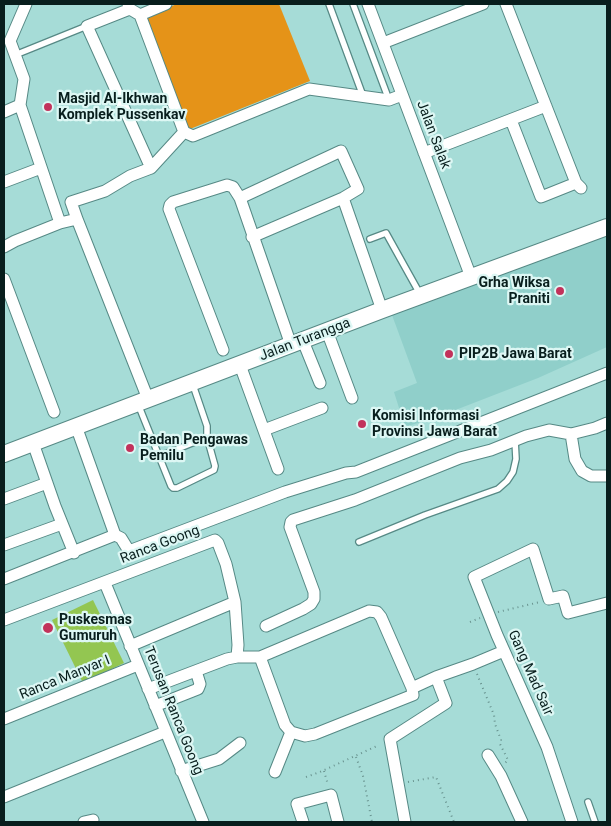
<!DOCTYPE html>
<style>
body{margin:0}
#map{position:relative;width:611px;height:826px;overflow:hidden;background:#a6dcd7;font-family:Roboto,sans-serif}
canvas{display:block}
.frame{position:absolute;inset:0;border:5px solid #081e1d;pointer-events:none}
</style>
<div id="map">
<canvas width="611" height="826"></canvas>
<div class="frame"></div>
</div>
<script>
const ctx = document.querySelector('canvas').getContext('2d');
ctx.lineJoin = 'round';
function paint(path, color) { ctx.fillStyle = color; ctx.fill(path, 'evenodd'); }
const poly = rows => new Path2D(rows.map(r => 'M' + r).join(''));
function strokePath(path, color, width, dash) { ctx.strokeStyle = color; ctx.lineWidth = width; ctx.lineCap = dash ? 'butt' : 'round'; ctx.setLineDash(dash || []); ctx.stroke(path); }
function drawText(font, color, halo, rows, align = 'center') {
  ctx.font = font + ' Roboto,sans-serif'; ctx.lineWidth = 4.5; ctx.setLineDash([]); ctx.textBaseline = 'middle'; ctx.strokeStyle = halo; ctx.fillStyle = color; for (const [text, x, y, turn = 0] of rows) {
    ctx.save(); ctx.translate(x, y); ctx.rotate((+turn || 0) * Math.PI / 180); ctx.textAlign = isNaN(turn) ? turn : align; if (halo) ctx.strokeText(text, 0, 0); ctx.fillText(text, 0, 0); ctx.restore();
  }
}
paint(poly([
 [607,236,607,347,538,378,440,416,405,427,394,392,417,383,392,315]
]), '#90cfca');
paint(poly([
 [177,4,279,4,310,81,185,131,140,19]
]), '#e59318');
paint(poly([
 [93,600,124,663,83,683,52,620]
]), '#93c651');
const service = poly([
 [329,4,363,96],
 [353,4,389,100],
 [15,55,87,26],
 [370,239,386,233,420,294],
 [138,404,171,486,173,488,177,488,214,470,215,466,207,437],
 [160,456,207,437,207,426,193,385],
 [359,542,425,515,498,489,507,481,513,472,516,459,515,440],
 [588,802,595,822]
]);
const minor = poly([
 [26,4,10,41,24,79,20,105,60,223],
 [128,4,130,9,140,15,184,132,193,136,309,89,389,100,402,95],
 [368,4,471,277],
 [506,4,576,183,581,188],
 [130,9,87,26,151,168],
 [140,15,166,4],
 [383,43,483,4],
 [4,112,20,105],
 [511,120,541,197,576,183],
 [424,153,546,106],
 [4,182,41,168],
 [240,198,341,151,358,189,343,198,252,237],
 [343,198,382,310],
 [77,219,71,202,105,191,130,176,151,168,184,132],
 [4,247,15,241,60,223,77,219,148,399],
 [4,279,54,412],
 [327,331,352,398],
 [303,341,320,383],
 [223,350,169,209,170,205,173,202,227,185,233,187,240,198,291,345],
 [240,365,278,469],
 [264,430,322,408],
 [571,434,575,459,582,471,591,476,607,476],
 [33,443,55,506,74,553],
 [4,499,47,483],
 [115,535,121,538,129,551,285,492,346,473,356,472,607,373],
 [4,545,62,524],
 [4,579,115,535,76,426],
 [105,583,203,822],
 [369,611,377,612,381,617,412,688,413,695,315,734,305,736,291,732,285,725,260,657,369,611],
 [4,620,215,540,218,543,226,564,235,602,238,645,237,657],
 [266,626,303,609,311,604,314,599,314,592,290,527,291,522,293,520,355,500,460,458,491,450,526,436,549,430,571,434,595,428,607,423],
 [130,646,235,602],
 [412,688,436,677],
 [148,689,227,659,237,657,260,657],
 [155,706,198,689,200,684,196,671],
 [4,719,138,665],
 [488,755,501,776,522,822],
 [181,771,219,759,240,743],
 [275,772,291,732],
 [4,797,165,732],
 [84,822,93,820],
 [303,822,297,804,331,795,338,822],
 [405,822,390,739,446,703,436,677,473,664,504,651],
 [572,822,547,747,497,635,474,577,533,549,549,599,563,596,568,613,607,603]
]);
const secondary = poly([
 [4,454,382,310,607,227]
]);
strokePath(service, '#568985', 8);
strokePath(minor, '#568985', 13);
strokePath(secondary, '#568985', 18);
strokePath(poly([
 [498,612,540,602],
 [470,622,480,618],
 [477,674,494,715,495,724,501,740,500,744,508,760,505,763],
 [356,757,363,776,372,822],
 [324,771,328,785],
 [306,777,320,772,379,745],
 [408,782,436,777,454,822]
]), '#69938f', 2, [1, 4]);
strokePath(service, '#fff', 5.5);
strokePath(minor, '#fff', 11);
strokePath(secondary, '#fff', 16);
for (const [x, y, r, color] of [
 [48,107,5,"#c2325b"],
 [560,291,5,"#c2325b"],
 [449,354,5,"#c2325b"],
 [362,424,5,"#c2325b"],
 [130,448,5,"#c2325b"],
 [48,628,6,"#c2325b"]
]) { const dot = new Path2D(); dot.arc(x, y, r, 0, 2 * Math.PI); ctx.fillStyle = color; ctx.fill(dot); strokePath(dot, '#ddf7f4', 2); }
drawText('bold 14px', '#081e1d', '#ddf7f4', [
 ["Masjid Al-Ikhwan",58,99],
 ["Komplek Pussenkav",58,115],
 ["Grha Wiksa",550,283,"right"],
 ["Praniti",550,299,"right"],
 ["PIP2B Jawa Barat",459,354],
 ["Komisi Informasi",372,416],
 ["Provinsi Jawa Barat",372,432],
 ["Badan Pengawas",140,440],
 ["Pemilu",140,456],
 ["Puskesmas",59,620],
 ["Gumuruh",59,636]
], 'left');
drawText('14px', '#081e1d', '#ddf7f4', [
 ["Jalan Salak",433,135,69],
 ["Jalan Turangga",305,340,-21],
 ["Ranca Goong",160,545,-21],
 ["Gang Mad Sair",530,673,66],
 ["Ranca Manyar I",65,678,-22],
 ["Terusan Ranca Goong",173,711,68]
]);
</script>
